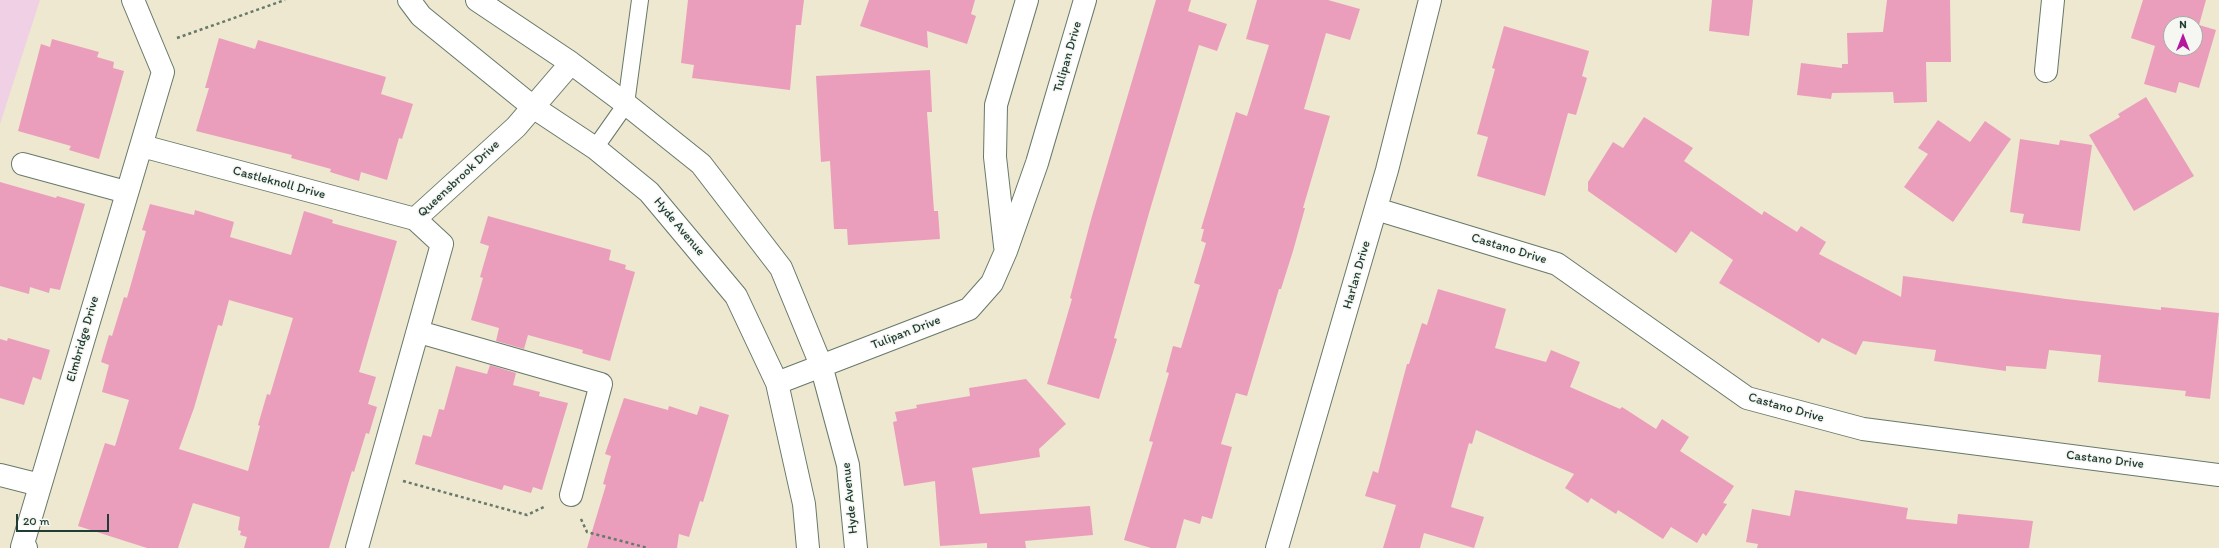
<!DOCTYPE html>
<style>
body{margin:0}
#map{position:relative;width:2219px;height:548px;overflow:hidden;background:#ede8cf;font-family:Itim,sans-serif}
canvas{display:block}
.north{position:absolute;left:2163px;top:16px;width:40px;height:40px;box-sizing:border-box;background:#f6f6f2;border:1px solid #a0aca6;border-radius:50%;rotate:0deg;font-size:11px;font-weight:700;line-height:16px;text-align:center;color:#1f3d34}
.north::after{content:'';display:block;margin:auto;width:14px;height:18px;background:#b5179e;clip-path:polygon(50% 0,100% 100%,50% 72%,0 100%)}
.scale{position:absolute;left:16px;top:514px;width:93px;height:18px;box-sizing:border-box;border:2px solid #1f3d34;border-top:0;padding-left:5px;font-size:12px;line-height:14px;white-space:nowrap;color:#1f3d34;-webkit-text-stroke:3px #f6f6f2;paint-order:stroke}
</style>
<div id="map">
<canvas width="2219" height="548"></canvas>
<div class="north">N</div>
<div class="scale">20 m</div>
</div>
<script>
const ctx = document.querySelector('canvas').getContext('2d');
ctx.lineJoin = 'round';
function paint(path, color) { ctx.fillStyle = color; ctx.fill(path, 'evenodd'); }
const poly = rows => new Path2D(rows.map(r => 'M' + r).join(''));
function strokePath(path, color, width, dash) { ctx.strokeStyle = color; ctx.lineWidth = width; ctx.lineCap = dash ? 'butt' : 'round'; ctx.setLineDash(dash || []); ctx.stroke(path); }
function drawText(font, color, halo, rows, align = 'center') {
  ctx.font = font + ' Itim,sans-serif'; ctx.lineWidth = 3; ctx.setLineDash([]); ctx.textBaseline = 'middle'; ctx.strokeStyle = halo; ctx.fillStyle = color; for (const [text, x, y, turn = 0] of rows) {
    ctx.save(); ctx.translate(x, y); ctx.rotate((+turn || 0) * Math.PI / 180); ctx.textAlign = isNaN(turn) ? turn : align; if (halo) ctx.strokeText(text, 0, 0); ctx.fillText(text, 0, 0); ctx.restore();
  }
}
paint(poly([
 [0,0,40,0,0,124]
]), '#f0d0e5');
paint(poly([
 [688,0,804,0,801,25,796,25,790,90,692,78,694,65,681,63],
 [869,0,975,0,971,14,976,16,967,44,927,31,928,48,860,26],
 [1156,0,1191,0,1188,11,1227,24,1217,51,1199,45,1149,213,1114,338,1117,339,1099,399,1047,384,1072,299,1070,298,1092,216],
 [1257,0,1328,0,1360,9,1350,40,1326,33,1304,109,1330,116,1303,208,1305,208,1293,251,1281,289,1279,289,1247,396,1236,393,1221,444,1232,447,1212,519,1202,516,1200,524,1184,519,1176,548,1151,548,1124,540,1153,442,1149,441,1169,373,1166,372,1173,346,1181,348,1200,285,1194,283,1206,243,1201,241,1204,229,1201,229,1236,112,1247,116,1269,45,1246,39],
 [1712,0,1753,0,1749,36,1709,31],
 [1887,0,1950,0,1951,62,1926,62,1927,102,1894,103,1893,92,1832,93,1831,99,1797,95,1801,63,1842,68,1842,64,1848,64,1847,33,1883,32],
 [2143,0,2206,0,2199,25,2216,30,2199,88,2179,82,2176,93,2144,84,2155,46,2131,38],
 [2171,24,2195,24,2195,48,2171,48],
 [1504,26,1589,51,1582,76,1587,78,1576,115,1568,113,1545,196,1477,176,1488,137,1477,134,1495,69,1492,68],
 [219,38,255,49,258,40,386,77,381,94,413,104,402,139,399,138,387,180,361,172,359,181,330,172,331,169,291,158,292,155,196,131,209,88,205,88],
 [52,39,99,52,97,57,114,62,113,68,124,71,99,159,69,150,71,146,18,131,41,44,50,47],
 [930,70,932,112,927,112,934,211,938,211,940,239,848,245,847,229,834,229,830,161,821,162,816,76],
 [2146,97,2194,176,2134,211,2089,135,2120,117,2118,114],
 [1644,117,1693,148,1684,161,1762,215,1764,211,1797,232,1801,226,1826,242,1819,254,1901,297,1903,276,2066,299,2161,310,2161,307,2219,313,2210,399,2185,396,2186,391,2098,382,2101,355,2049,350,2046,369,2006,366,2006,371,1934,361,1936,350,1863,341,1856,355,1822,338,1819,343,1719,283,1733,260,1691,231,1676,253,1588,191,1588,182,1613,142,1623,148],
 [1938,120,1970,142,1985,121,2011,139,1953,222,1904,187,1928,154,1918,148],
 [2020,139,2059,145,2060,140,2092,145,2080,231,2022,223,2024,214,2010,212],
 [0,182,56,198,57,196,85,204,60,290,50,288,49,293,30,287,29,294,0,286],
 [150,204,194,215,195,210,234,222,230,237,291,255,304,211,333,220,332,223,397,241,359,372,376,377,368,404,377,407,369,434,366,433,354,472,352,471,329,548,244,548,247,537,240,535,241,531,238,530,240,517,193,503,178,548,147,548,78,526,105,443,115,446,129,400,102,392,109,365,101,362,109,335,112,336,124,297,127,298,146,231,142,230],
 [229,300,293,318,270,395,267,394,258,425,260,426,248,471,179,449,194,408,218,325,222,326],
 [488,216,611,250,609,260,626,265,625,269,635,272,610,361,582,353,583,350,528,335,524,349,496,341,499,328,471,320,483,278,480,277,489,246,480,243],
 [1438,289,1506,309,1495,348,1546,362,1551,350,1580,362,1570,387,1620,409,1622,407,1656,429,1662,419,1689,437,1680,451,1734,486,1723,503,1727,504,1706,536,1703,533,1697,543,1671,527,1663,539,1618,510,1616,514,1591,498,1588,503,1565,488,1574,474,1476,430,1472,444,1469,443,1451,507,1484,517,1474,548,1424,533,1420,548,1383,548,1396,505,1365,496,1373,471,1378,473,1407,364,1409,364,1422,323,1427,325],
 [8,338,50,350,41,380,33,377,24,405,0,398,0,339,7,341],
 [490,365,516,373,513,385,540,392,539,396,568,403,542,490,533,487,531,493,504,485,502,490,415,464,423,435,431,437,439,409,444,410,456,366,487,374],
 [1026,379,1066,424,1039,449,1040,457,972,468,980,514,1090,506,1093,535,1025,541,1026,548,987,548,987,543,940,546,935,481,904,486,893,422,897,421,895,412,917,408,916,405,970,396,969,388],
 [624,398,668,410,669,406,697,415,700,406,729,415,703,502,700,501,689,537,679,534,677,548,587,548,606,485,603,484,611,456,605,454],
 [1795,490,1908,508,1906,519,1957,524,1958,514,2033,521,2029,548,1757,548,1758,544,1746,542,1752,509,1790,516]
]), '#eb9ebc');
const service = poly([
 [595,148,626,104,640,0]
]);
const minor = poly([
 [409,0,421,16,533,107,595,148,649,192,736,296,777,383,804,504,808,548],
 [477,0,571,63,626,104,701,164,781,268,821,365,848,465,856,548],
 [2046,71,2053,0],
 [142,146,415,219],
 [23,164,126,192],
 [1376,209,1557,264,1747,398,1863,429,2219,475],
 [1005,246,995,157,996,105,1027,0],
 [419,332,601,384,571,495],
 [777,383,969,309,992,283,1006,251,1037,163,1085,0],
 [0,475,40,485],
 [26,548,22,547,163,72,133,0],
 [357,548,442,244,415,219,516,127,571,63],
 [1277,548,1387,170,1430,0]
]);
strokePath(service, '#67796a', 18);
strokePath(minor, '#67796a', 24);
strokePath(poly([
 [177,38,285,0],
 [403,481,527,515,546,506],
 [581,519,587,532,648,548]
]), '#67796a', 2.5, [3, 3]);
strokePath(service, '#fff', 16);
strokePath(minor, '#fff', 22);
drawText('13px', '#1f3d34', '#f6f6f2', [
 ["Tulipan Drive",1068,57,-74],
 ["Queensbrook Drive",459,179,-43],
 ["Castleknoll Drive",279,183,15],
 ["Hyde Avenue",679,227,50],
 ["Castano Drive",1509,249,17],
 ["Harlan Drive",1357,275,-74],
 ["Tulipan Drive",906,333,-21],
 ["Elmbridge Drive",83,339,-74],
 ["Castano Drive",1786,408,16],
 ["Castano Drive",2105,460,7],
 ["Hyde Avenue",850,498,-96]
]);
</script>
